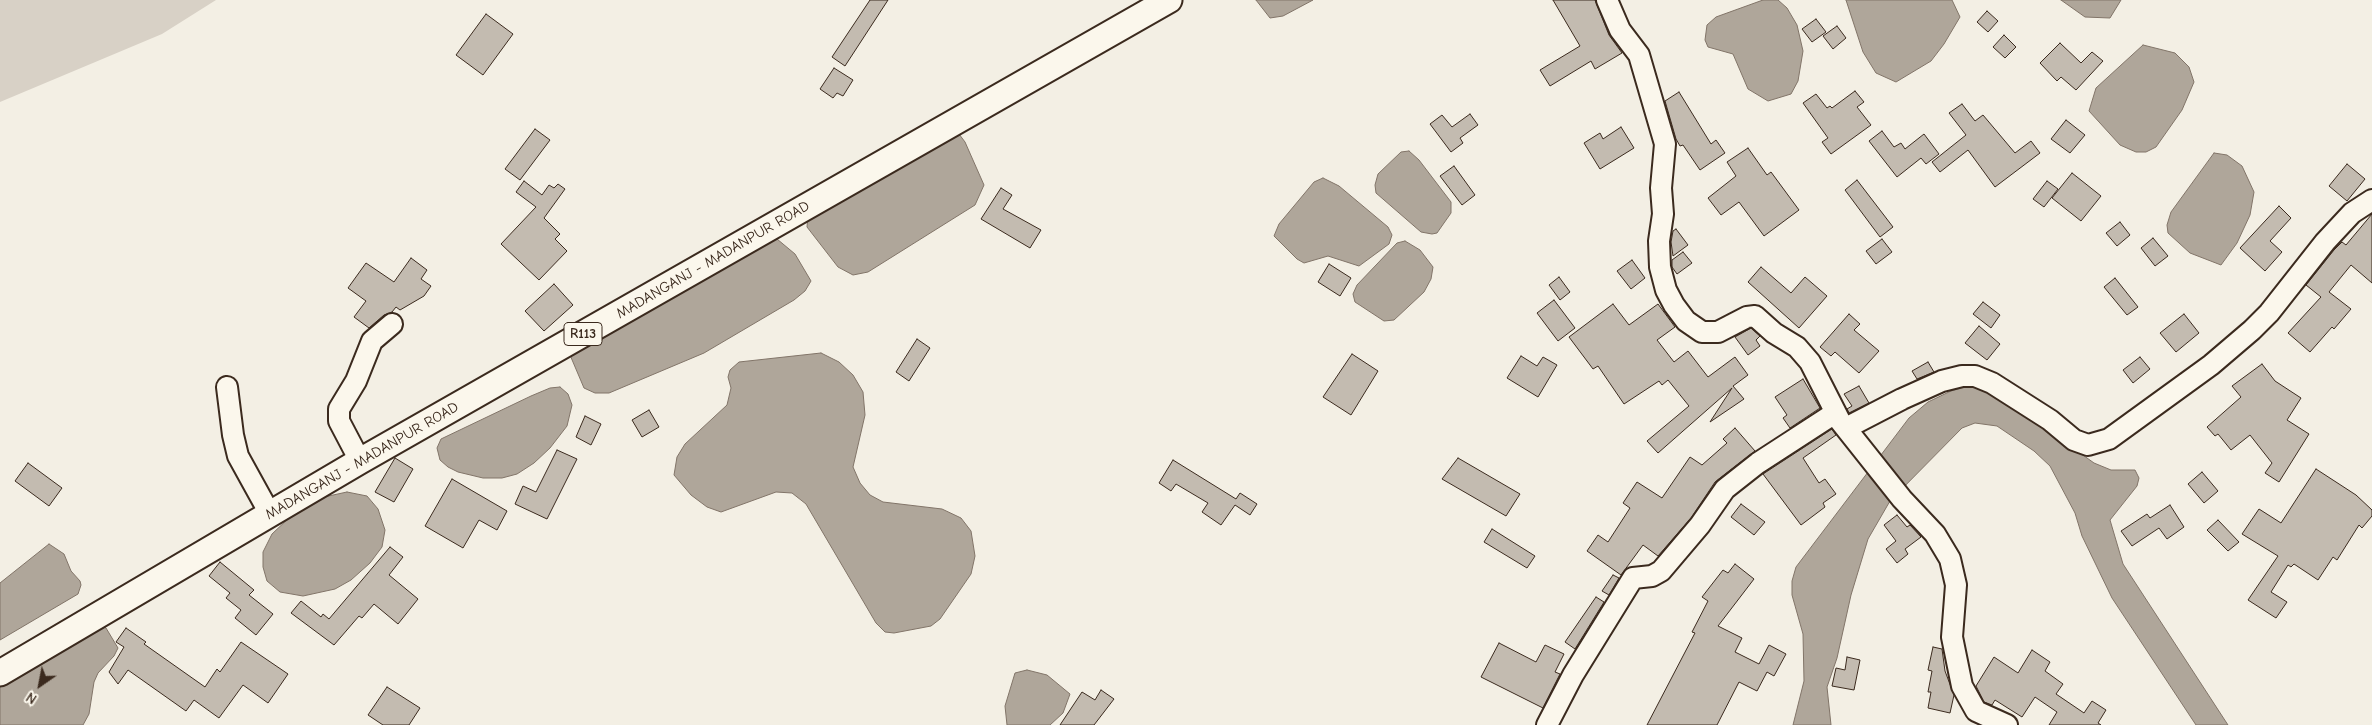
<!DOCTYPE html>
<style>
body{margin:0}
#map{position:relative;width:2372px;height:725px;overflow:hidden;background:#f3efe4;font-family:"Comic Neue",sans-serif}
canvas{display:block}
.north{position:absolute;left:15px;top:660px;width:50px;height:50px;-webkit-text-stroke:4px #fbf7ec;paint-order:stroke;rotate:213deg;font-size:14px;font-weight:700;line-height:20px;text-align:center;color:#3b2a1e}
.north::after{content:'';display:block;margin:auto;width:18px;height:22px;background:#3b2a1e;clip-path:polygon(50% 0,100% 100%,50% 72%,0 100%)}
</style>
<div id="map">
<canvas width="2372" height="725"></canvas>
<div class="north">N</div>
</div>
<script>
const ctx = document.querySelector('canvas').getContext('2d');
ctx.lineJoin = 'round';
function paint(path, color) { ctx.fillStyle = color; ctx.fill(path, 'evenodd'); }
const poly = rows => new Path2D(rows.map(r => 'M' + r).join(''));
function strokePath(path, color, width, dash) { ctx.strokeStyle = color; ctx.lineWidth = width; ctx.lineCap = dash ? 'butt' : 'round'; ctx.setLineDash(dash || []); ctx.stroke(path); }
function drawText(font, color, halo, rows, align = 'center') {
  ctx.font = font + ' "Comic Neue",sans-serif'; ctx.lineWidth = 4; ctx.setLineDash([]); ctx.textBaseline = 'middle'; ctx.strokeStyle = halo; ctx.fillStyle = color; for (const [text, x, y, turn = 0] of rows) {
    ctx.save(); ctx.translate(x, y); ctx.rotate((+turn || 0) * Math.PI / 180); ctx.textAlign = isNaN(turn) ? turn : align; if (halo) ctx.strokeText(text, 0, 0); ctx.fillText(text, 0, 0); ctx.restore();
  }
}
paint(poly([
 [0,0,216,0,162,34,0,102]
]), '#d8d1c6');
const water = poly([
 [1256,0,1313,0,1283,16,1270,18,1256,0],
 [1763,0,1778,0,1787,8,1797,25,1803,51,1798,81,1791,94,1768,101,1748,89,1733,54,1708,47,1705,40,1707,25,1716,17,1763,0],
 [1846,0,1952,0,1960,17,1944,44,1931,61,1896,82,1876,73,1863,52,1846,0],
 [2061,0,2121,0,2110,18,2085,17,2061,0],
 [2143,45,2175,53,2189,67,2194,82,2182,110,2156,147,2146,152,2136,152,2120,145,2089,111,2096,88,2143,45],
 [956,130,965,142,984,185,975,205,868,272,853,275,838,267,807,227,808,214,956,130],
 [1409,151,1419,160,1451,202,1451,213,1437,233,1432,234,1421,232,1376,193,1375,185,1378,174,1401,152,1409,151],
 [2214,153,2227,155,2242,166,2254,192,2250,215,2237,243,2221,265,2190,253,2168,233,2167,225,2171,212,2214,153],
 [1323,178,1339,186,1388,227,1392,235,1389,244,1359,266,1328,256,1304,263,1297,259,1274,236,1279,224,1314,182,1323,178],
 [777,239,795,254,811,281,805,291,794,300,704,353,609,393,595,393,584,388,570,355,765,241,777,239],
 [1405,241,1420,250,1433,267,1431,279,1424,292,1394,320,1384,321,1355,302,1353,294,1357,285,1397,243,1405,241],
 [821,353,839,362,853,375,863,392,865,415,853,467,860,483,870,495,883,502,942,509,961,518,971,531,975,556,971,574,940,619,931,626,894,633,885,632,876,623,806,504,792,493,776,492,721,512,707,507,691,495,674,475,677,457,685,444,727,405,731,388,728,377,730,370,739,362,821,353],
 [1967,386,1980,388,2034,420,2094,463,2111,470,2135,470,2139,478,2137,486,2110,520,2123,564,2228,725,2196,725,2112,598,2082,536,2075,513,2050,466,2034,451,1997,426,1975,423,1962,428,1890,501,1868,539,1851,595,1837,658,1827,687,1831,725,1793,725,1804,681,1803,634,1792,595,1792,581,1796,567,1909,418,1928,402,1951,391,1967,386],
 [560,387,568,394,572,405,567,426,550,448,534,463,517,474,502,478,483,478,458,472,448,467,440,460,437,448,441,439,531,396,550,388,560,387],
 [347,492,367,496,378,509,385,530,382,547,370,563,351,580,335,589,303,596,280,592,267,581,263,567,263,552,272,534,291,516,309,504,324,497,347,492],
 [49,544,64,554,71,571,80,581,81,585,78,594,0,640,0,583,49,544],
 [100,625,106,628,118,648,114,656,98,673,94,682,89,714,83,725,0,725,0,684,100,625],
 [1027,670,1047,675,1070,694,1063,713,1050,725,1007,725,1005,706,1015,673,1027,670]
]);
paint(water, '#afa69a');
strokePath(water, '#817468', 1);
const building = poly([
 [870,0,888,0,845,66,832,57,870,0],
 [1553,0,1595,0,1609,35,1622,53,1595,69,1591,61,1550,86,1540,70,1580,46,1553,0],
 [1987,11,1998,21,1988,32,1977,22,1987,11],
 [486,14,513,34,483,75,456,55,486,14],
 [1816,19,1826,32,1812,42,1802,29,1816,19],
 [1837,26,1846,38,1833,49,1823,36,1837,26],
 [2004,35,2016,47,2005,58,1993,47,2004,35],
 [2060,43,2081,63,2092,52,2103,61,2076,90,2061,77,2057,81,2040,63,2060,43],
 [834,68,853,80,843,96,837,93,833,98,820,89,834,68],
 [1855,91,1864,102,1857,107,1871,125,1831,154,1822,142,1828,138,1803,103,1816,94,1827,108,1830,106,1832,108,1855,91],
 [1679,92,1711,144,1716,140,1725,153,1700,170,1683,145,1680,146,1676,139,1665,101,1679,92],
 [1962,104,1975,121,1983,115,2015,153,2031,141,2040,153,1995,187,1968,150,1940,172,1932,162,1966,135,1949,113,1962,104],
 [1470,114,1478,125,1460,138,1463,143,1451,152,1430,124,1442,115,1452,127,1470,114],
 [2066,120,2085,135,2070,153,2051,139,2066,120],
 [1621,127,1634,148,1600,169,1584,143,1600,133,1603,139,1621,127],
 [535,129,550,140,520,180,505,169,535,129],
 [1882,131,1894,147,1901,143,1905,149,1924,134,1939,154,1926,164,1921,158,1897,177,1869,141,1882,131],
 [1748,148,1767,175,1771,172,1799,210,1764,236,1739,202,1721,215,1708,198,1736,176,1727,162,1748,148],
 [2347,164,2365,179,2347,201,2329,186,2347,164],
 [1454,166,1475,195,1462,205,1440,176,1454,166],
 [2072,173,2101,196,2081,221,2052,198,2072,173],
 [1857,180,1893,227,1880,237,1845,190,1857,180],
 [524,181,542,195,549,185,554,188,558,184,565,189,544,218,560,234,555,239,567,251,539,280,501,244,536,207,516,192,524,181],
 [2047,181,2058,189,2044,207,2033,199,2047,181],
 [1001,188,1012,195,1003,209,1041,230,1030,248,981,219,1001,188],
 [2279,206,2291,218,2270,241,2282,252,2265,271,2240,248,2279,206],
 [2372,214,2372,283,2351,265,2329,292,2351,309,2334,329,2332,327,2310,352,2288,333,2321,297,2306,285,2334,250,2342,242,2346,245,2372,214],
 [2120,222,2130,235,2117,246,2106,233,2120,222],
 [1676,229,1688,245,1673,256,1671,242,1673,231,1676,229],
 [2153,238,2168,256,2155,266,2141,248,2153,238],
 [1882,239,1892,252,1876,264,1866,251,1882,239],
 [1683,252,1692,263,1677,274,1672,267,1672,260,1683,252],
 [411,258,427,270,421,279,431,286,424,296,400,310,396,307,392,312,384,315,369,328,354,317,366,301,348,288,366,263,394,282,411,258],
 [1632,260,1645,278,1631,289,1617,271,1632,260],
 [1329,264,1351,278,1340,296,1318,282,1329,264],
 [1761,267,1791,293,1805,277,1827,296,1799,328,1748,282,1761,267],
 [1559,277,1570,292,1560,300,1549,285,1559,277],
 [2115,278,2138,307,2127,315,2104,287,2115,278],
 [554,284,573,305,544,331,525,311,554,284],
 [1554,300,1575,328,1558,341,1537,313,1554,300],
 [1983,302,2000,315,1991,328,1973,314,1983,302],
 [1613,304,1629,325,1658,304,1675,327,1657,340,1674,362,1688,351,1708,377,1735,357,1748,375,1733,386,1744,399,1710,422,1732,388,1658,453,1647,441,1689,406,1668,380,1662,385,1659,381,1624,404,1598,366,1593,369,1569,337,1613,304],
 [1849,314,1860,324,1854,330,1879,351,1859,373,1835,352,1831,356,1820,347,1849,314],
 [2184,314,2199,333,2176,352,2160,333,2184,314],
 [1979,326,2000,344,1987,360,1965,343,1979,326],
 [1751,328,1760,336,1756,340,1760,346,1748,355,1735,337,1751,328],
 [917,339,930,348,909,381,896,372,917,339],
 [1352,354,1378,371,1351,415,1323,397,1352,354],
 [1521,356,1537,366,1543,357,1557,365,1538,397,1507,378,1521,356],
 [2140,357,2150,369,2133,383,2123,370,2140,357],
 [1928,362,1934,372,1917,379,1912,371,1928,362],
 [2262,364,2275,381,2301,398,2287,420,2309,434,2279,482,2265,473,2272,463,2250,435,2231,450,2218,434,2215,436,2207,427,2241,397,2232,386,2262,364],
 [1803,379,1820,408,1790,428,1783,418,1787,415,1775,397,1803,379],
 [1859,386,1869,403,1849,413,1847,409,1852,406,1844,394,1859,386],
 [649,410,659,427,642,437,632,420,649,410],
 [585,416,601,424,591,445,576,437,585,416],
 [1735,428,1755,451,1715,482,1691,518,1658,556,1643,545,1621,575,1587,551,1598,535,1608,542,1630,508,1623,503,1637,482,1662,498,1690,457,1702,465,1727,443,1723,439,1735,428],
 [1832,429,1836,435,1803,458,1819,483,1825,479,1836,494,1823,503,1825,507,1801,525,1763,474,1832,429],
 [557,450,577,459,547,519,515,504,523,486,536,492,557,450],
 [395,458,413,469,394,502,375,492,395,458],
 [1458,458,1520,494,1506,516,1442,479,1458,458],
 [1173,460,1236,499,1240,493,1257,504,1250,515,1235,505,1221,525,1202,512,1208,503,1176,484,1171,491,1159,483,1173,460],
 [28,463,62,488,49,506,15,481,28,463],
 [2316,469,2356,495,2372,510,2372,516,2362,528,2359,525,2337,560,2333,557,2318,580,2294,564,2291,567,2288,565,2271,592,2287,602,2276,618,2248,600,2278,556,2242,534,2259,509,2281,523,2316,469],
 [2202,472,2218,491,2204,503,2188,484,2202,472],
 [452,479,507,511,497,530,479,520,463,548,425,526,452,479],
 [1741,504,1765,522,1754,535,1731,517,1741,504],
 [2170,505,2184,527,2167,539,2159,528,2132,546,2121,531,2147,514,2150,518,2170,505],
 [1897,515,1907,527,1910,525,1921,537,1905,549,1908,554,1897,563,1886,549,1896,541,1884,525,1897,515],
 [2218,520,2239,542,2228,551,2207,530,2218,520],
 [1492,529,1535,556,1527,568,1484,542,1492,529],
 [390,547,403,557,389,575,418,599,398,624,374,604,362,618,359,616,334,645,291,613,301,601,321,617,323,614,329,619,390,547],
 [220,562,254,590,249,595,273,614,256,635,235,618,241,610,226,598,230,593,209,576,220,562],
 [1735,564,1754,579,1718,626,1742,638,1735,652,1759,664,1769,645,1786,654,1774,676,1767,672,1757,691,1739,682,1717,725,1647,725,1695,633,1692,632,1708,601,1702,597,1723,570,1728,573,1735,564],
 [1613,575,1619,578,1609,595,1602,591,1613,575],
 [1596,597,1604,602,1575,649,1565,642,1596,597],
 [126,628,146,642,144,644,205,687,217,669,220,672,241,642,288,674,268,703,243,685,219,718,194,700,186,711,128,670,118,684,109,672,124,647,116,642,126,628],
 [1499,643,1536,662,1545,645,1564,654,1555,672,1560,674,1543,708,1481,677,1499,643],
 [1933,647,1942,649,1945,671,1954,695,1950,713,1928,708,1931,692,1928,692,1932,671,1928,670,1933,647],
 [2032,650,2050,662,2045,671,2063,684,2056,694,2084,713,2092,701,2106,710,2098,723,2101,725,2049,725,2057,712,2035,697,2022,717,1995,700,1992,705,1984,702,1976,686,1994,657,2018,673,2032,650],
 [1847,657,1860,660,1854,690,1832,686,1836,668,1845,670,1847,657],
 [387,687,420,708,409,725,383,725,368,715,387,687],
 [1101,690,1114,699,1094,725,1060,725,1082,692,1095,700,1101,690]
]);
paint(building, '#c3bbb0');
strokePath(building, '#3b2a1e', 1);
const minor = poly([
 [1607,0,1620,30,1639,55,1665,144,1661,188,1663,214,1659,241,1660,267,1666,290,1674,305,1686,321,1702,332,1718,332,1747,317,1755,316,1774,333,1797,347,1810,362,1840,421,1902,499,1935,534,1950,559,1956,585,1952,637,1962,686,1976,711,2007,725],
 [227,387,233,435,238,456,270,514],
 [1846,428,1902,399,1942,381,1962,376,1975,376,1992,383,2050,420,2074,440,2088,445,2109,439,2211,365,2252,330,2269,313,2325,242,2352,213,2372,200],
 [360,461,339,421,339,409,356,381,372,341,392,324],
 [1547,725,1573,675,1633,578,1652,576,1661,571,1700,525,1725,489,1758,463,1835,413]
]);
const major = poly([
 [0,673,360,461,1169,0]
]);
strokePath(minor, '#3b2a1e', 24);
strokePath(major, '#3b2a1e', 29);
strokePath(minor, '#fbf7ec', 20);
strokePath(major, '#fbf7ec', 25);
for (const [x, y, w] of [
 [583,334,38]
]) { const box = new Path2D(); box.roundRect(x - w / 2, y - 11.5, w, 23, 4); ctx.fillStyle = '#fbf7ec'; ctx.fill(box); strokePath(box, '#3b2a1e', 1); }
drawText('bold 14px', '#3b2a1e', null, [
 ["R113",583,334]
]);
drawText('15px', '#3b2a1e', '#fbf7ec', [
 ["MADANGANJ - MADANPUR ROAD",713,260,-30],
 ["MADANGANJ - MADANPUR ROAD",362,461,-30]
]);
</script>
